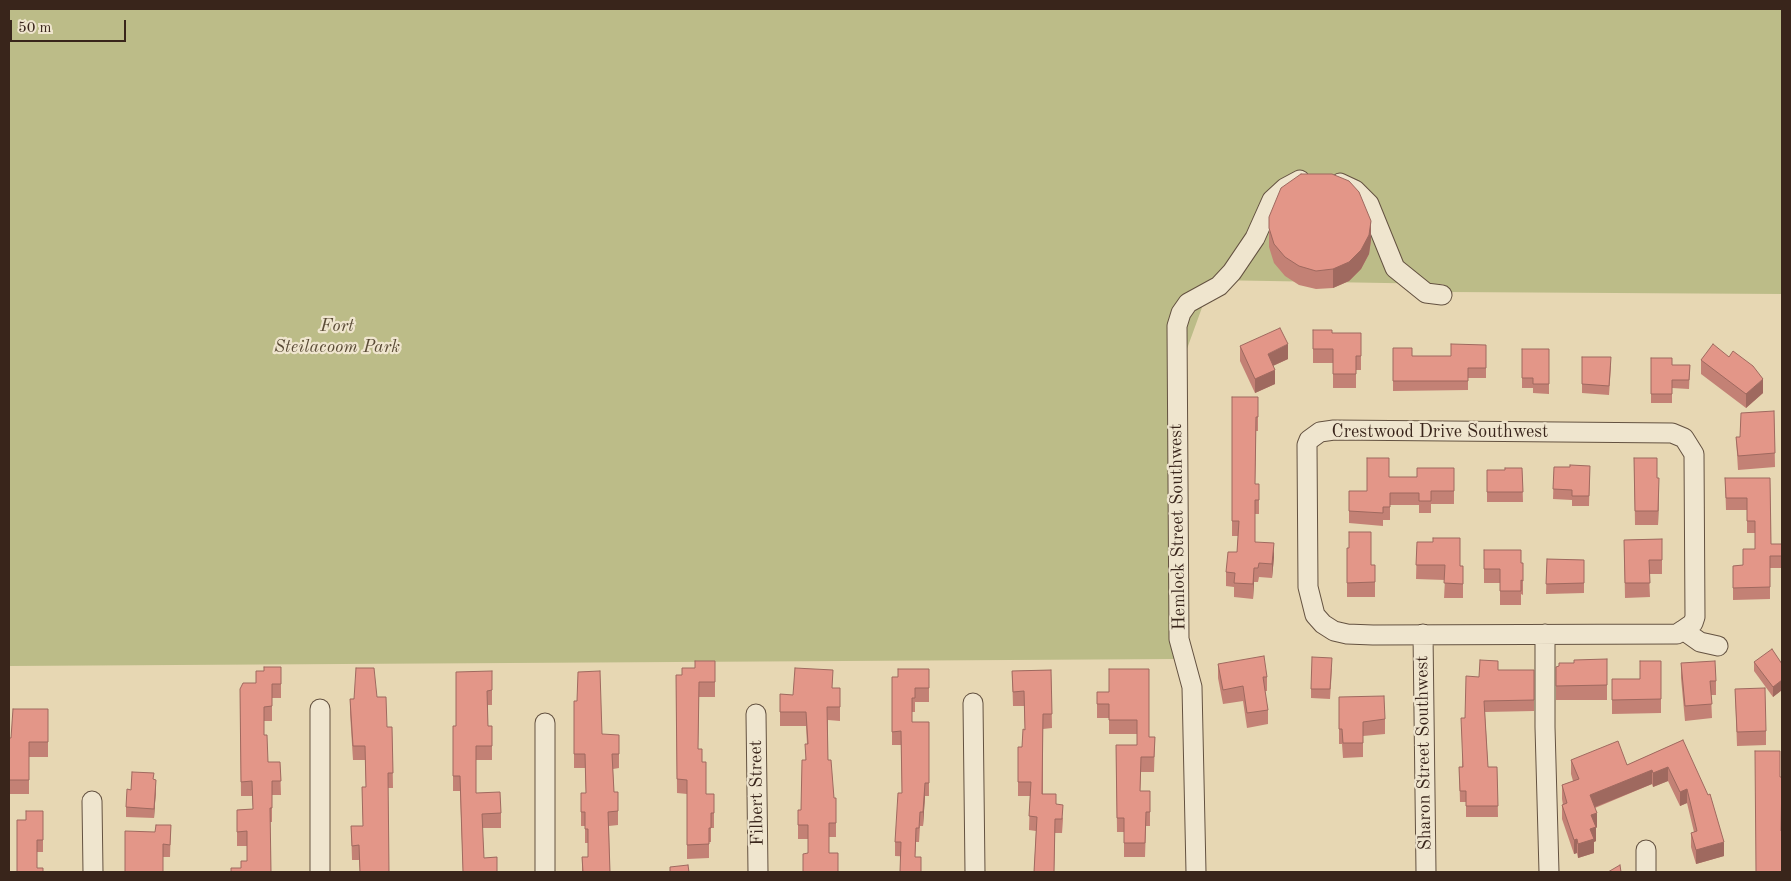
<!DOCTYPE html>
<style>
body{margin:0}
#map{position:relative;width:1791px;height:881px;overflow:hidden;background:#e7d7b3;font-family:"Old Standard TT",serif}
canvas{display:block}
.frame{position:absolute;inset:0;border:10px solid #39251b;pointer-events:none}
.scale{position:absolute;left:10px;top:20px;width:116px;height:22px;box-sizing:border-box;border:2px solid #39251b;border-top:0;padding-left:6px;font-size:15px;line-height:18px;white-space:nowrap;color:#39251b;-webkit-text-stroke:4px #efe5ce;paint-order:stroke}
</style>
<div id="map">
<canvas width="1791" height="881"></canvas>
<div class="frame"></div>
<div class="scale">50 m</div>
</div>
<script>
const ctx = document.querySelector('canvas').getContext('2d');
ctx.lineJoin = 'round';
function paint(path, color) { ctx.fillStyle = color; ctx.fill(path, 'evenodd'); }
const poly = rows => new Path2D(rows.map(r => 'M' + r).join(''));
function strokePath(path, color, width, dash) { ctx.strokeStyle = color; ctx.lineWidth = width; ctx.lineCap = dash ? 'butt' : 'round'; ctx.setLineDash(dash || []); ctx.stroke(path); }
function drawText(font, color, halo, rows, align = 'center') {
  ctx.font = font + ' "Old Standard TT",serif'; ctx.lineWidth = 4.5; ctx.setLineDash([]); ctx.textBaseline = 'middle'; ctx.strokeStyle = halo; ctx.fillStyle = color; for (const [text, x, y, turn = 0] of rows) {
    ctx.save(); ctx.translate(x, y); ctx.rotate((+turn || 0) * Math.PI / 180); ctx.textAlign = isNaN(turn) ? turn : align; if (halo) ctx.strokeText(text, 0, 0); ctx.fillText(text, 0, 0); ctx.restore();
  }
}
paint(poly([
 [9,9,1782,9,1782,294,1450,292,1443,284,1212,280,1176,379,1176,659,9,666]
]), '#bcbc88');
const minor = poly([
 [1340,183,1355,190,1369,204,1395,268,1426,293,1442,295],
 [1683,630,1693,623,1695,617,1694,454,1684,438,1672,433,1334,430,1320,432,1309,440,1307,445,1308,587,1315,615,1323,624,1334,631,1347,634,1373,635,1677,634,1683,630,1700,642,1718,646],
 [1423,634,1426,872],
 [1545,634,1545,727,1549,872],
 [973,703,975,872],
 [320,709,320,872],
 [756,714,758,872],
 [92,801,93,872],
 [1646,850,1646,872],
 [545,872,545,723],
 [1196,872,1192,687,1179,639,1177,326,1181,313,1188,303,1219,286,1232,272,1255,238,1272,200,1285,188,1300,180]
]);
strokePath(minor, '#645241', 21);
strokePath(minor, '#efe5ce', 19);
paint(poly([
 [1269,217,1371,240,1369,254,1361,269,1349,281,1333,288,1316,289,1299,285,1285,276,1274,263,1269,247],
 [1313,330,1332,333,1361,333,1361,370,1356,370,1356,388,1333,388,1333,363,1313,363],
 [1486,345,1486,378,1468,378,1468,390,1393,391,1393,348,1412,356,1451,356],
 [1240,346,1288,359,1273,366,1275,384,1255,393,1240,361],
 [1522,349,1549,349,1549,394,1533,393,1533,388,1522,388],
 [1582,357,1611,366,1609,395,1582,393],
 [1651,358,1672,365,1690,365,1689,389,1672,388,1672,403,1651,403],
 [1701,360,1763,393,1746,408,1701,374],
 [1232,397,1258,397,1258,431,1256,431,1255,484,1259,484,1259,514,1255,514,1255,542,1274,557,1272,578,1259,577,1258,582,1254,582,1253,599,1234,597,1234,587,1226,586,1226,572,1237,552,1238,536,1232,536],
 [1774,411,1775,467,1738,470,1736,437,1740,437],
 [1634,458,1657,478,1659,492,1658,525,1635,525],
 [1590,466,1589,506,1572,506,1572,500,1553,499,1554,467,1570,467],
 [1454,468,1454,504,1431,504,1431,513,1419,513,1419,505,1390,505,1390,520,1383,520,1383,526,1349,523,1349,491,1367,491,1389,477,1417,477],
 [1522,468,1523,502,1487,502,1487,470,1505,470],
 [1725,478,1770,478,1771,544,1782,544,1782,568,1770,568,1770,599,1733,600,1733,566,1743,565,1755,549,1755,533,1747,533,1747,510,1726,510],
 [1662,539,1662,574,1649,574,1650,597,1625,598,1624,540],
 [1417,542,1460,566,1463,566,1463,598,1444,598,1445,580,1416,579],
 [1347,548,1371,565,1375,565,1375,597,1347,597],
 [1484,550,1521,563,1523,563,1523,595,1521,594,1521,605,1500,605,1500,583,1484,583],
 [1547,559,1584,560,1584,593,1546,594],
 [1607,659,1607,700,1556,700,1556,667,1574,663],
 [715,661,715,697,699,697,698,749,702,762,706,794,714,794,714,828,711,828,711,842,709,842,709,858,687,859,687,794,677,793,676,675,682,675],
 [1661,661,1661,713,1612,714,1612,679,1640,679],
 [1754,662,1782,664,1782,690,1773,697,1754,671],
 [1681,663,1716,681,1716,695,1711,695,1712,718,1685,721,1681,678],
 [1218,664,1267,677,1267,691,1265,691,1268,710,1268,724,1247,728,1243,701,1223,704,1218,678],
 [281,667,281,698,272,698,272,721,264,721,264,735,268,762,280,762,281,795,272,795,272,822,270,822,271,872,241,868,247,861,247,846,237,846,237,810,253,809,252,796,241,796,240,689,256,683,264,671],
 [1332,668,1330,699,1311,698,1311,689],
 [929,669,929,702,915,702,915,712,912,712,912,722,929,722,929,796,925,796,923,826,920,826,919,842,916,842,915,857,895,856,895,842,902,793,901,745,892,745,892,677,898,677],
 [1109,669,1149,737,1155,737,1154,772,1141,772,1140,791,1150,791,1150,826,1146,826,1145,857,1124,857,1124,832,1117,832,1116,745,1137,745,1137,734,1109,734,1109,718,1097,718,1097,692,1109,692],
 [1051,670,1052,728,1043,729,1043,794,1056,804,1063,819,1062,833,1055,833,1054,872,1034,872,1036,831,1029,830,1030,796,1018,796,1018,747,1022,747,1025,730,1024,706,1013,706,1012,671],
 [1498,670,1534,670,1534,711,1485,712,1488,767,1497,767,1498,817,1466,817,1466,802,1460,802,1459,767,1462,767,1465,718,1479,677],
 [492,671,492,705,488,705,488,726,492,726,492,760,476,760,476,793,501,813,501,828,482,828,484,858,497,857,497,872,463,872,460,791,453,791,453,726,456,726],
 [833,688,840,702,840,721,828,720,828,760,834,798,836,798,836,837,829,837,808,853,808,839,798,839,798,810,801,810,807,744,806,726,780,726,780,694,793,695],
 [1735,689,1766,731,1766,745,1737,746],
 [377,697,387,727,392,727,393,788,388,788,389,872,360,872,359,860,352,860,351,826,363,826,362,787,366,787,365,760,353,760,350,713,350,699],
 [1339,697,1385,719,1385,734,1363,736,1363,757,1343,758,1342,744,1339,744],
 [574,701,619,754,619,768,613,769,614,792,618,792,618,825,609,826,610,872,582,872,582,857,588,857,588,843,585,843,585,826,581,826,581,793,586,793,585,768,574,768],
 [48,709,48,757,29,757,29,794,9,794,9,738,11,738],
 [1683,740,1724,856,1696,864,1691,847,1691,833,1694,832,1687,803,1680,806,1668,781,1653,787,1652,784,1595,808,1597,827,1596,828,1596,841,1594,842,1594,853,1578,858,1577,853,1574,854,1562,819,1562,805,1563,805,1562,799,1562,785,1573,781,1571,774,1571,760,1627,765],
 [154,779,156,789,154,818,126,817,126,807,131,790],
 [43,811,43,852,37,852,17,872],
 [171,825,170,857,163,857,163,872,125,872]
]), '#c38175');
paint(poly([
 [1371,221,1371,240,1369,254,1361,269,1349,281,1333,288,1333,269],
 [1288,344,1288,359,1268,368,1268,354],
 [1275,370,1275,384,1255,393,1255,379],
 [1763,379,1763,393,1746,408,1746,394],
 [1659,478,1659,492,1658,525,1658,511],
 [1274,543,1274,557,1272,578,1272,564],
 [1254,568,1254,582,1253,599,1253,584],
 [1782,680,1782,690,1773,697,1773,687],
 [1668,767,1668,781,1653,787,1653,773],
 [1652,770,1652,784,1590,809,1590,795],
 [156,780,156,789,154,818,154,809],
 [925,783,925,796,923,826,923,812],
 [1687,789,1687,803,1680,806,1680,792],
 [1597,813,1597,827,1596,828,1596,841,1594,842,1594,853,1578,858,1578,844,1591,815],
 [1577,839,1577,853,1574,854,1574,840],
 [1724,842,1724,856,1696,864,1696,850]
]), '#9f695f');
const building = poly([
 [1301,174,1332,174,1349,181,1359,192,1371,221,1369,235,1361,250,1349,262,1333,269,1316,271,1299,266,1285,257,1274,244,1269,228,1269,217,1281,188,1301,174],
 [1280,328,1288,344,1268,354,1275,370,1255,379,1240,346,1280,328],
 [1313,330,1332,330,1332,333,1361,333,1361,356,1356,356,1356,374,1333,374,1333,349,1313,349,1313,330],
 [1451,344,1486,345,1486,368,1468,368,1468,381,1393,381,1393,348,1412,348,1412,356,1451,356,1451,344],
 [1713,344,1729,357,1733,351,1753,366,1763,379,1746,394,1701,360,1713,344],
 [1522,349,1549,349,1549,384,1533,384,1533,378,1522,378,1522,349],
 [1582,357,1611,357,1609,386,1582,384,1582,357],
 [1651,358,1672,358,1672,365,1690,365,1689,380,1672,380,1672,394,1651,394,1651,358],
 [1232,397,1258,397,1258,417,1256,417,1255,484,1259,484,1259,500,1255,500,1255,542,1274,543,1272,564,1259,563,1258,568,1254,568,1253,584,1234,583,1235,573,1226,572,1228,552,1237,552,1239,521,1232,521,1232,397],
 [1774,411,1775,453,1738,456,1736,437,1740,437,1741,413,1774,411],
 [1367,458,1389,458,1389,477,1417,477,1417,468,1454,468,1454,491,1431,491,1431,501,1419,501,1419,493,1390,493,1390,507,1383,507,1383,513,1349,511,1349,491,1367,491,1367,458],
 [1634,458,1657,458,1657,478,1659,478,1658,511,1635,511,1634,458],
 [1570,465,1590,466,1589,496,1572,496,1572,490,1553,489,1554,467,1570,467,1570,465],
 [1505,468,1522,468,1523,492,1487,492,1487,470,1505,470,1505,468],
 [1725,478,1770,478,1771,544,1782,544,1782,556,1770,556,1770,587,1733,588,1733,566,1743,565,1743,549,1755,549,1755,521,1747,521,1747,498,1726,498,1725,478],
 [1349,532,1371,532,1371,565,1375,565,1375,582,1347,583,1347,548,1349,548,1349,532],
 [1433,538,1460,538,1460,566,1463,566,1463,584,1444,583,1445,565,1416,565,1417,542,1433,542,1433,538],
 [1662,539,1662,560,1649,560,1650,583,1625,583,1624,540,1662,539],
 [1484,550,1521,550,1521,563,1523,563,1523,581,1521,580,1521,591,1500,591,1500,569,1484,569,1484,550],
 [1547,559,1584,560,1584,583,1546,584,1547,559],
 [1772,649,1782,664,1782,680,1773,687,1754,662,1772,649],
 [1264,656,1267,677,1263,677,1268,710,1247,713,1243,686,1223,690,1218,664,1264,656],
 [1312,657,1332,658,1330,689,1311,689,1312,657],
 [1607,659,1607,685,1556,686,1556,667,1559,666,1559,663,1574,663,1574,660,1607,659],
 [1480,660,1498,661,1498,670,1534,670,1534,700,1484,701,1488,767,1497,767,1498,806,1466,806,1466,791,1460,791,1459,767,1463,767,1461,718,1465,718,1466,676,1479,677,1480,660],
 [695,661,715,661,715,682,699,682,698,749,702,749,702,762,706,762,706,794,714,794,714,813,711,813,711,828,709,828,709,844,687,845,687,780,677,779,676,675,682,675,682,668,695,668,695,661],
 [1640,661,1661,661,1661,699,1612,700,1612,679,1640,679,1640,661],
 [1715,661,1716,681,1710,681,1712,704,1685,706,1681,663,1715,661],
 [264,667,281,667,281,684,272,684,272,706,264,707,264,735,267,735,268,762,280,762,281,781,272,781,272,808,270,808,271,872,231,872,231,868,241,868,241,861,247,861,247,831,237,832,237,810,253,809,252,781,241,782,240,689,243,683,256,683,256,671,264,671,264,667],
 [356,668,374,668,377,697,386,697,387,727,392,727,393,773,388,773,389,872,360,872,359,845,352,846,351,826,363,826,362,787,366,787,365,746,353,746,350,699,354,699,356,668],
 [795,668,833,670,832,688,840,688,840,707,827,707,828,760,831,760,834,798,836,798,836,823,829,823,829,853,838,853,838,872,803,872,803,854,808,853,808,825,798,825,798,810,801,810,802,760,806,760,805,744,808,744,806,712,780,712,780,694,793,695,795,668],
 [898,669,929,669,929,688,915,688,915,698,912,698,912,722,929,722,929,783,925,783,923,812,920,812,919,828,916,828,915,857,921,857,921,872,900,872,901,842,895,842,898,793,902,793,901,731,892,732,892,677,898,677,898,669],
 [1109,669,1149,669,1149,737,1155,737,1154,757,1141,757,1140,791,1150,791,1150,812,1146,812,1145,843,1124,843,1124,818,1117,818,1116,745,1137,745,1137,720,1109,720,1109,704,1097,704,1097,692,1109,692,1109,669],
 [1051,670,1052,714,1043,714,1042,794,1056,794,1056,804,1063,805,1062,819,1055,819,1054,872,1034,872,1037,817,1029,816,1031,782,1018,782,1018,747,1022,747,1023,729,1025,730,1024,691,1013,692,1012,671,1051,670],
 [492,671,492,690,487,691,488,726,492,726,492,746,476,746,476,793,500,792,501,813,482,814,484,858,497,857,497,872,463,872,460,776,453,776,453,726,456,726,456,672,492,671],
 [600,671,602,734,619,735,619,754,612,754,614,792,618,792,618,811,608,812,610,872,583,872,582,857,588,857,588,829,585,829,585,812,581,812,581,793,586,793,585,754,574,754,574,701,577,701,578,672,600,671],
 [1765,688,1766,731,1737,732,1735,689,1765,688],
 [1384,696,1385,719,1363,722,1363,743,1343,743,1342,729,1339,729,1339,697,1384,696],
 [13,709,48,709,48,742,29,742,29,780,9,780,9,738,11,738,13,709],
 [1683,740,1708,795,1710,794,1724,842,1696,850,1691,833,1697,831,1687,789,1680,792,1668,767,1653,773,1652,770,1590,795,1597,813,1591,815,1596,827,1590,829,1594,839,1578,844,1577,839,1574,840,1562,805,1567,803,1562,785,1579,779,1571,760,1618,741,1627,765,1683,740],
 [1755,751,1780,751,1780,777,1782,777,1781,831,1782,831,1782,872,1756,872,1755,751],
 [132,772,154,773,153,779,156,780,154,809,126,807,127,789,131,790,132,772],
 [26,811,43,811,43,840,37,840,37,868,43,868,43,872,17,872,17,820,26,820,26,811],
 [156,825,171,825,170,845,163,844,163,872,125,872,125,831,155,832,156,825],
 [688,865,689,872,670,872,670,867,688,865],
 [1620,865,1621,872,1608,872,1620,865]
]);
paint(building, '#e39688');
strokePath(building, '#9f695f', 1);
drawText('italic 18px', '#5a4b36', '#efe5ce', [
 ["Fort",337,326],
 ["Steilacoom Park",337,347]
]);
drawText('18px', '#39251b', '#efe5ce', [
 ["Crestwood Drive Southwest",1440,432],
 ["Hemlock Street Southwest",1178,527,-91],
 ["Sharon Street Southwest",1424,753,-91],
 ["Filbert Street",757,793,-91]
]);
</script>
